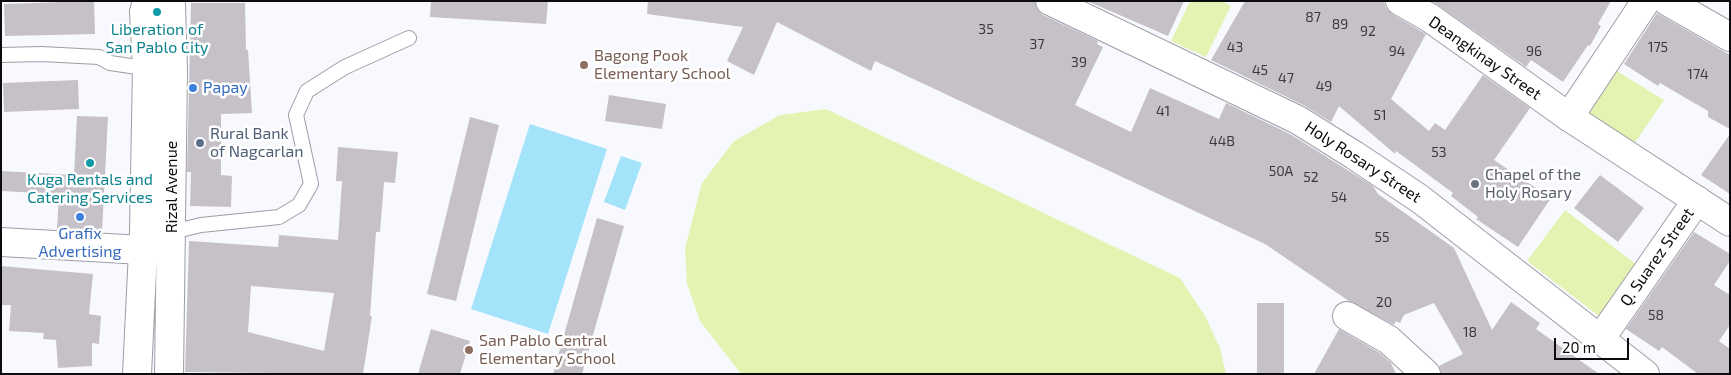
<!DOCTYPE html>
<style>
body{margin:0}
#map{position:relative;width:1731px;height:375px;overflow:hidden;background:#f8f9fe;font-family:"Exo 2",sans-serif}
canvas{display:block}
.frame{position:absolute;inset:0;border:2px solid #0c0c0f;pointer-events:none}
.scale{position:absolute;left:1554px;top:338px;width:75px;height:22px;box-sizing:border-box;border:2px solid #0c0c0f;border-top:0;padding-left:6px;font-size:15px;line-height:18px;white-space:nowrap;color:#0c0c0f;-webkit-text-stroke:4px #fff;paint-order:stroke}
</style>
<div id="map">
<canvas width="1731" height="375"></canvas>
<div class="frame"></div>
<div class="scale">20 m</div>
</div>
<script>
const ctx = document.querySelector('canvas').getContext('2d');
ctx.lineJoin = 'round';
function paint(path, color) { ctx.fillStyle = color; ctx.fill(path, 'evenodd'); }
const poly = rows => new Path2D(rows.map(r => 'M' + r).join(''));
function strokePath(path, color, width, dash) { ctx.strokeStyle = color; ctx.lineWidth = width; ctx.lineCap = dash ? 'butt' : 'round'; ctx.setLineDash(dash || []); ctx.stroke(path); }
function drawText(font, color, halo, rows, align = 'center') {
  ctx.font = font + ' "Exo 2",sans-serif'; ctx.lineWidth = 5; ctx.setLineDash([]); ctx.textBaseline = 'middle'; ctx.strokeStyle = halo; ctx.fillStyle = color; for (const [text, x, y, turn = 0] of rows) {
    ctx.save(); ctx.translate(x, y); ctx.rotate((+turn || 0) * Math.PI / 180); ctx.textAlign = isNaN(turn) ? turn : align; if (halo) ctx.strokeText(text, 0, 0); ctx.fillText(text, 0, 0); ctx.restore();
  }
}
paint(poly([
 [1190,1,1222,1,1231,6,1206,57,1171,41],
 [1617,71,1664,100,1632,147,1586,118],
 [826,109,1180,278,1205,316,1220,348,1226,374,741,374,700,321,687,284,685,248,702,183,734,141,780,115],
 [1565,210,1637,265,1599,316,1527,261]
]), '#e4f3b2');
paint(poly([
 [530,124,607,149,548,334,471,309],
 [621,156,642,163,625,210,604,202]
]), '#a4e4fa');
paint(poly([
 [94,1,95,34,5,36,4,4],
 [431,1,548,1,546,24,430,17],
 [648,1,1035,1,1037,9,1043,15,1098,41,1097,44,1103,47,1075,105,1131,132,1150,88,1219,119,1226,103,1290,134,1373,186,1378,194,1454,248,1492,330,1511,302,1540,323,1536,329,1599,374,1441,374,1439,366,1463,354,1434,303,1404,315,1400,323,1396,321,1394,325,1349,301,1265,244,875,61,871,71,777,22,754,75,727,61,743,27,647,14],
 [1087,1,1184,1,1168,36],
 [1245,1,1384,1,1386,8,1392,14,1426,34,1391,99,1429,131,1435,123,1445,130,1483,75,1530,108,1494,160,1551,198,1518,247,1476,219,1478,217,1451,196,1453,193,1396,151,1395,154,1339,106,1331,122,1305,106,1211,60],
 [1432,1,1611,1,1598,24,1601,26,1590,46,1588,45,1563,82,1531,60,1526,67],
 [191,3,245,3,246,50,248,50,252,113,221,114,221,175,232,176,231,207,190,206,191,172,187,172],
 [1657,13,1730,55,1730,129,1708,117,1708,111,1660,83,1658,86,1624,64],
 [78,80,79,109,4,112,3,83],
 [609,95,666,104,662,129,605,121],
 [77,116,108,117,102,232,57,229,59,194,1,191,1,171,74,175],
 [470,117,499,125,456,301,427,294],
 [1730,134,1730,194,1701,175],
 [338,147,398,152,395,183,384,182,380,232,376,232,370,316,372,316,363,374,185,372,189,241,278,247,279,235,338,240,342,181,336,181],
 [251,286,334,293,324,351,248,332],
 [1600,175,1644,208,1618,242,1574,208],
 [597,218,624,226,582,374,553,374],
 [1694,232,1730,254,1730,261,1714,285,1730,295,1730,325,1719,341,1730,349,1730,374,1698,374,1662,347,1659,351,1626,329],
 [1,266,93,274,89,314,101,316,99,344,92,343,92,366,58,368,56,340,43,339,44,333,9,331,11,305,1,305],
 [1257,303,1284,303,1284,374,1257,374],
 [431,329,470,341,460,374,418,374],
 [1339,329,1380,353,1391,363,1396,374,1314,374]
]), '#c6c0c8');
const lane = poly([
 [1,55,41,54,99,57,110,63,151,69],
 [172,232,201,225,279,217,299,205,311,184,296,115,307,91,345,67,409,38]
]);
const street = poly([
 [1050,1,1298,120,1354,155,1420,199,1645,374],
 [1667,1,1730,37],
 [1569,117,1646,1],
 [1,242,143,250,164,237],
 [1347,316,1389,340,1426,374],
 [1601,338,1697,200]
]);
const secondary = poly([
 [169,1,171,5,173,71,169,374],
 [1400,1,1430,18,1569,117,1730,222],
 [137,374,144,231,147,68,144,12,147,1]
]);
strokePath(lane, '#9d9da5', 16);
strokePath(street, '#9d9da5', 30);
strokePath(secondary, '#9d9da5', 30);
strokePath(lane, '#fff', 14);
strokePath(street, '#fff', 28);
strokePath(secondary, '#fff', 28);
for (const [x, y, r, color] of [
 [157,12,5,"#0f9aa8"],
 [584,65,5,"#8d6e63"],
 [193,88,5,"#3f7fe0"],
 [200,143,5,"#5c6f8a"],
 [90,163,5,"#0f9aa8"],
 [1475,184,5,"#6b7280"],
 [80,217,5,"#3f7fe0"],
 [469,350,5,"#8d6e63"]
]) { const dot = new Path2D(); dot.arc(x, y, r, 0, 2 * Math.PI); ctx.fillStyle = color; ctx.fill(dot); strokePath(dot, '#fff', 2); }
drawText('14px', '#3a393d', null, [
 ["87",1313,17],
 ["89",1340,24],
 ["35",986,29],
 ["92",1368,31],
 ["37",1037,44],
 ["43",1235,47],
 ["175",1658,47],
 ["94",1397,51],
 ["96",1534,51],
 ["39",1079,62],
 ["45",1260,70],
 ["174",1698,74],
 ["47",1286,78],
 ["49",1324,86],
 ["41",1163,111],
 ["51",1380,115],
 ["44B",1222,141],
 ["53",1439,152],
 ["50A",1281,171],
 ["52",1311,177],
 ["54",1339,197],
 ["55",1382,237],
 ["20",1384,302],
 ["58",1656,315],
 ["18",1470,332]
]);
drawText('16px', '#0d838f', '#fff', [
 ["Liberation of",157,30],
 ["San Pablo City",157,48],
 ["Kuga Rentals and",90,180],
 ["Catering Services",90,198]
]);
drawText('16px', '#785e54', '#fff', [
 ["Bagong Pook",594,56],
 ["Elementary School",594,74],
 ["San Pablo Central",479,341],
 ["Elementary School",479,359]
], 'left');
drawText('16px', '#0c0c0f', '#fff', [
 ["Deangkinay Street",1485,58,35],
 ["Holy Rosary Street",1363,162,33],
 ["Rizal Avenue",172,187,-90],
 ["Q. Suarez Street",1657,257,-55]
]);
drawText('16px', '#366cbe', '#fff', [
 ["Papay",203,88],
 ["Grafix",80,234,"center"],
 ["Advertising",80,252,"center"]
], 'left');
drawText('16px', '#4e5e75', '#fff', [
 ["Rural Bank",210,134],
 ["of Nagcarlan",210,152]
], 'left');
drawText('16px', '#5b616d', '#fff', [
 ["Chapel of the",1485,175],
 ["Holy Rosary",1485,193]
], 'left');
</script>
